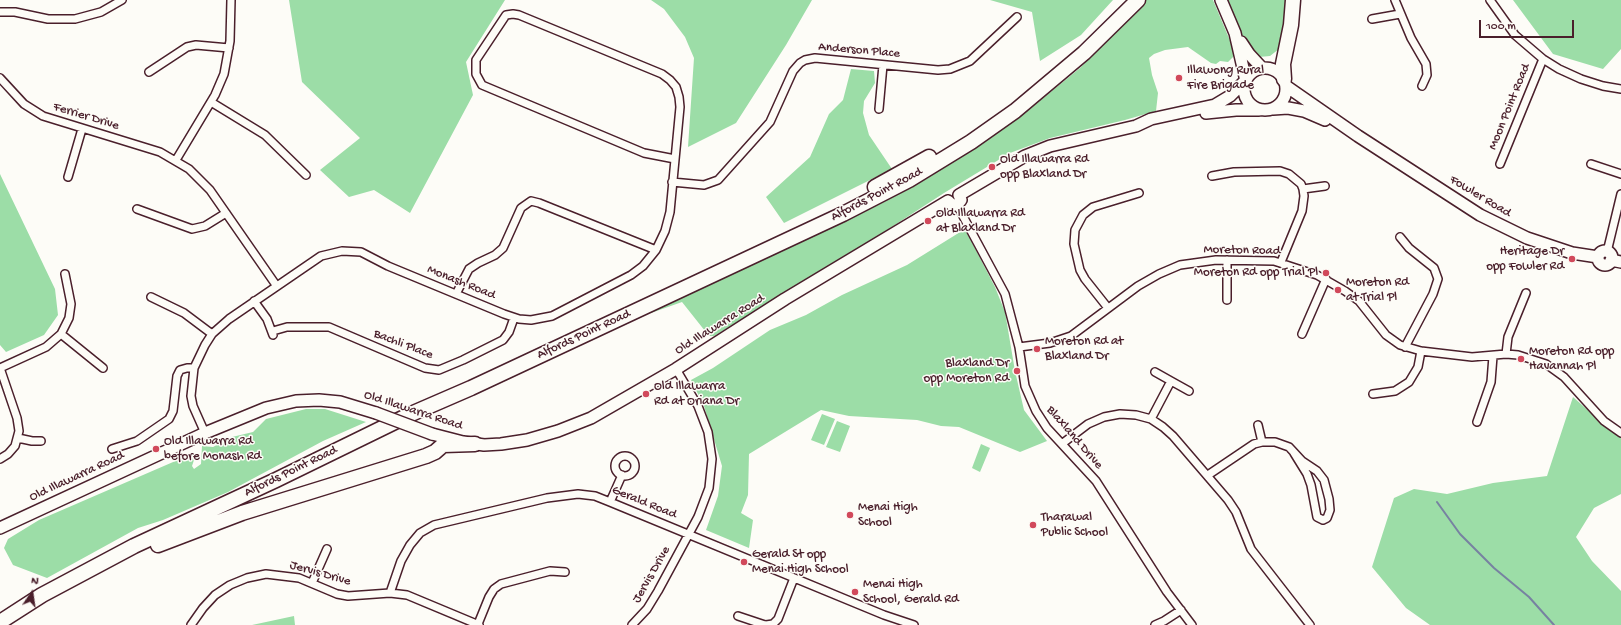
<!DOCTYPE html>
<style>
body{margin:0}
#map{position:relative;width:1621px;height:625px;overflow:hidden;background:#fdfcf7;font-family:"Gochi Hand",sans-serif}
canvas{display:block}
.north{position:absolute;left:12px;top:573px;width:40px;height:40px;-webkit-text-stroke:3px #fdfcf7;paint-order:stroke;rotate:13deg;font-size:11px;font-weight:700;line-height:16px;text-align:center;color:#4a1f2b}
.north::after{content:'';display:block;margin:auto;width:14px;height:18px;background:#4a1f2b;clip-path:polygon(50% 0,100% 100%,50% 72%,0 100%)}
.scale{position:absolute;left:1479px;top:20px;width:95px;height:18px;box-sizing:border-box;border:2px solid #4a1f2b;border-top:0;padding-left:5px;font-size:12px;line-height:14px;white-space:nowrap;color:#4a1f2b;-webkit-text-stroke:3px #fdfcf7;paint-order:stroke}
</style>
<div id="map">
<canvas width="1621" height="625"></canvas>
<div class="north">N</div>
<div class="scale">100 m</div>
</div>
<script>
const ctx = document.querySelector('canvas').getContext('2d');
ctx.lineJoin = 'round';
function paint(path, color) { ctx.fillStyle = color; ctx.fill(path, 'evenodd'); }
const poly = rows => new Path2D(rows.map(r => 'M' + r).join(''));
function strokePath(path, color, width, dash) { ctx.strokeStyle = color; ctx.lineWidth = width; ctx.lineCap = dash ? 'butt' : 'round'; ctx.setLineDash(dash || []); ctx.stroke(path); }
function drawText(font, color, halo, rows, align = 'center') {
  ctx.font = font + ' "Gochi Hand",sans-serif'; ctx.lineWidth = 3; ctx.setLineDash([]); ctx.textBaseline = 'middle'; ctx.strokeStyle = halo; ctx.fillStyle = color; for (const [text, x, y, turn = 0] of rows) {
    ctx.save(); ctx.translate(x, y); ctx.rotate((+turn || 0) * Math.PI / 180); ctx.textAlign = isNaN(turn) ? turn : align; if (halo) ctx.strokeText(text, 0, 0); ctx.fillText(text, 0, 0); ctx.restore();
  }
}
paint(poly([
 [289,0,505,0,466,62,473,95,410,213,374,190,349,197,320,170,360,138,302,82],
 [651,0,812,0,786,45,736,123,688,147,694,58,685,37,664,9],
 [990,0,1113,0,1081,35,1040,61,1032,12],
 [1146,0,1213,0,1231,43,1234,56,1228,62,1220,61,1216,64,1211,63,1188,47,1165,50,1154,54,1149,58,1152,75,1158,93,1156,111,1125,120,1050,138,1010,153,944,193,847,256,714,336,709,336,682,302,651,313,649,313,649,310,882,203,921,182,958,159,1031,108,1080,68],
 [1228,0,1287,0,1281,47,1279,49,1270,56,1259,57,1244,41],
 [1513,0,1621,0,1621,49,1603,69,1553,54],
 [851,69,874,71,875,83,864,101,863,113,869,135,892,169,784,223,766,197,810,157,829,114,843,100],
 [0,174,55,289,58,315,44,335,6,352,0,345],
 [965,229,995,287,1005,312,1015,371,1024,410,1047,441,1020,452,959,427,941,426,917,420,849,416,821,410,749,454,748,495,741,513,753,520,749,548,706,530,718,496,722,466,704,406,691,380,713,368,770,330,806,315,842,295,907,265],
 [1573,397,1616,435,1621,437,1621,494,1594,508,1576,537,1592,561,1621,591,1621,625,1430,625,1406,608,1372,567,1394,498,1414,489,1447,494,1493,483,1547,476],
 [306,409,325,409,366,422,323,441,228,492,163,520,138,528,47,578,13,565,4,548,8,539,39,520,187,456,196,454,192,466,194,469,201,464,202,446,213,447,232,437,253,432,266,419],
 [822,414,835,419,824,445,811,440],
 [837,421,850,426,840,452,826,447],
 [981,444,990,448,980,472,972,468],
 [294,616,295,625,252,625]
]), '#9cdda7');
strokePath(poly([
 [1437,502,1460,534,1494,568,1529,597,1554,625]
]), '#7782a1', 2);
const street = poly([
 [1395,0,1411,38,1426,64,1427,75,1422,86],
 [1490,0,1515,35,1543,59,1559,69,1581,79,1603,86,1621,89],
 [0,12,15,12,48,19,75,19,101,12,122,0],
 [1372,19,1400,14],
 [149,72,187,47,196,45,229,48],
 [0,78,24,104,43,116,160,152,189,169,210,190,276,285],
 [211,102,265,135,306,175],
 [879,109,883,65],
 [176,160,215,95,224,74,230,41,231,0],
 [1500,164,1543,59],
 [1591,164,1621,174],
 [1212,176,1234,172,1280,171,1289,174,1301,184,1303,189,1304,196,1302,211,1281,262],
 [68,177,82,129],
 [672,182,704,185,718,180,770,122,793,71,800,63,805,60,815,58,938,70,950,69,970,61,1017,17],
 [1303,189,1325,186],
 [957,205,1005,294,1019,347,1025,386,1036,411,1047,428,1096,481,1167,592,1192,625],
 [137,209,192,229,205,226,226,213],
 [1400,237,1409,248,1434,268,1438,279,1433,294,1405,347],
 [1607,252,1621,194],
 [1227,260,1227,300],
 [456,294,469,269,478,263,495,255,503,248,521,208,531,201,539,203,656,250],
 [151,297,184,313,212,334],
 [254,301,267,319,273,335],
 [1108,308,1085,279,1080,270,1074,244,1075,230,1083,215,1093,207,1139,193],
 [273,331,287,327,329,327,425,368,439,370,463,360,503,340,509,332,514,318],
 [61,334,103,368],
 [1302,334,1326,279],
 [1019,347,1050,343,1071,336,1138,286,1159,274,1180,265,1216,260,1274,261,1317,275,1345,291,1359,301,1386,335,1400,345,1421,351,1472,357,1506,354,1518,355,1546,364,1564,377,1604,421,1621,433],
 [1506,354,1508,337,1526,293],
 [0,368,46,347,61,334,69,318,71,304,65,274],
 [0,368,17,418,19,431,15,446,8,454,0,459],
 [1171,381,1189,391],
 [1373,394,1395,391,1409,382,1418,367,1421,351],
 [1151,419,1171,381,1155,372],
 [1477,422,1491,382,1493,356],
 [1258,425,1262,442],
 [205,433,193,406,191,396,194,368,205,345,212,334,229,319,321,256,342,251,361,252,388,266,504,314,519,319,531,320,552,316,631,275,643,266,656,250,665,231,670,212,680,107,679,97,676,87,670,80,662,74,519,15,513,14,506,15,476,60,476,74,482,85,644,153,675,159],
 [18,438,32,441,41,441],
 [1063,443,1088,424,1104,417,1120,414,1136,415,1151,419,1163,427,1173,436,1228,500,1236,512,1251,549,1310,625],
 [112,449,137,441,169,419,173,411,177,376,180,370,187,368,194,368],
 '615 466a10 10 0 1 1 20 0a10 10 0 1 1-20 0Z',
 [1208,475,1254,444,1262,442,1275,442,1289,447,1302,461,1317,471,1324,480,1329,499,1330,510,1327,518,1323,520,1317,517,1311,485,1307,474,1294,453],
 [610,502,622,475],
 [312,583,327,549],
 [390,593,401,561,410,545,420,533,434,525,547,498,578,494,595,496,610,502,884,615,914,625],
 [738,616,765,625],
 [478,624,489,597,494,589,501,584,550,571,565,572],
 [191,625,203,608,215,595,230,585,247,578,266,574,299,578,337,594,348,596,390,593,407,595,479,625],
 [632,625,647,609,658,591,698,517,709,488,712,459,708,432,698,406,676,369],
 [766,625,773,624,778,619,794,578],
 [1155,625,1164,621,1181,610]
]);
const secondary = poly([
 [1221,0,1235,33,1246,81],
 [1241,42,1249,54,1262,68],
 '1244 89a21 21 0 1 1 42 0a21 21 0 1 1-42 0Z',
 [1286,86,1358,136,1480,215,1527,238,1572,253,1598,257],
 [1273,109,1288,108,1304,111,1325,120],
 [1206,113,1236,110,1259,110],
 [959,195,1025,156,1050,146,1136,126,1151,119,1215,105,1230,96,1245,81],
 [948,201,952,205,957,205,961,200,959,195],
 '1598 258a7 7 0 1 1 14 0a7 7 0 1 1-14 0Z',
 [1611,260,1621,262],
 [432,434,463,442,484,445,501,444,527,440,558,431,591,418,676,369,785,299,948,201],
 [0,528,205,433,266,408,296,401,319,400,340,402,376,413]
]);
const highway = poly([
 [1284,79,1283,64,1291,25,1293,0],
 [875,187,929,157],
 [158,545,242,513,426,456,435,452,443,445,475,444],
 [0,622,42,595,134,546,276,480,411,414,471,388,843,214,909,180,971,142,1015,111,1084,53,1138,0]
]);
strokePath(street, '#4a1f2b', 10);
strokePath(secondary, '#4a1f2b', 14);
strokePath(highway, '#4a1f2b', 17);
strokePath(street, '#fdfcf7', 7);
strokePath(secondary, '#fdfcf7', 11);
strokePath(highway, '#fdfcf7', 14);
const secondaryBridge = poly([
 [376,413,432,434]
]);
strokePath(secondaryBridge, '#4a1f2b', 14, []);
strokePath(secondaryBridge, '#fdfcf7', 11);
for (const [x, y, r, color] of [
 [1179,78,4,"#d1495b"],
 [992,167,4,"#d1495b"],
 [928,221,4,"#d1495b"],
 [1572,259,4,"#d1495b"],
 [1326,273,4,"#d1495b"],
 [1338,290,4,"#d1495b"],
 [1037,349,4,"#d1495b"],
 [1521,359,4,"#d1495b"],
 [1017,371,4,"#d1495b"],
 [646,394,4,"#d1495b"],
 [156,449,4,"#d1495b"],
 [850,515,4,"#d1495b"],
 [1033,525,4,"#d1495b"],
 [744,562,4,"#d1495b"],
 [855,592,4,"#d1495b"]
]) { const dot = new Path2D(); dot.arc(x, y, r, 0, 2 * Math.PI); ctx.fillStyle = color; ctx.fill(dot); strokePath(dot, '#fdfcf7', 1.5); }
drawText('13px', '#4a1f2b', '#fdfcf7', [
 ["Anderson Place",859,51,5],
 ["Moon Point Road",1510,107,-68],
 ["Ferrier Drive",86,117,17],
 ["Alfords Point Road",877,195,-28],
 ["Fowler Road",1480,197,31],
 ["Moreton Road",1242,251,1],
 ["Monash Road",461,283,22],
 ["Old Illawarra Road",720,325,-32],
 ["Alfords Point Road",584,335,-25],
 ["Bachli Place",403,345,21],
 ["Old Illawarra Road",413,411,18],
 ["Blaxland Drive",1074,438,49],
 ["Alfords Point Road",291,472,-26],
 ["Old Illawarra Road",77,477,-25],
 ["Gerald Road",644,503,22],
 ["Jervis Drive",320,574,16],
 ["Jervis Drive",652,575,-60]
]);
drawText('13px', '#4a1f2b', '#fdfcf7', [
 ["Illawong Rural",1187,71],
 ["Fire Brigade",1187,86],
 ["Old Illawarra Rd",1000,160],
 ["opp Blaxland Dr",1000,175],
 ["Old Illawarra Rd",936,214],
 ["at Blaxland Dr",936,229],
 ["Heritage Dr",1564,252,"right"],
 ["opp Fowler Rd",1564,267,"right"],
 ["Moreton Rd opp Trial Pl",1318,273,"right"],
 ["Moreton Rd",1346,283],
 ["at Trial Pl",1346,298],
 ["Moreton Rd at",1045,342],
 ["Blaxland Dr",1045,357],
 ["Moreton Rd opp",1529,352],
 ["Havannah Pl",1529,367],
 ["Blaxland Dr",1009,364,"right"],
 ["opp Moreton Rd",1009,379,"right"],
 ["Old Illawarra",654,387],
 ["Rd at Oriana Dr",654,402],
 ["Old Illawarra Rd",164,442],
 ["before Monash Rd",164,457],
 ["Menai High",858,508],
 ["School",858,523],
 ["Tharawal",1041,518],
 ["Public School",1041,533],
 ["Gerald St opp",752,555],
 ["Menai High School",752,570],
 ["Menai High",863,585],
 ["School, Gerald Rd",863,600]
], 'left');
</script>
